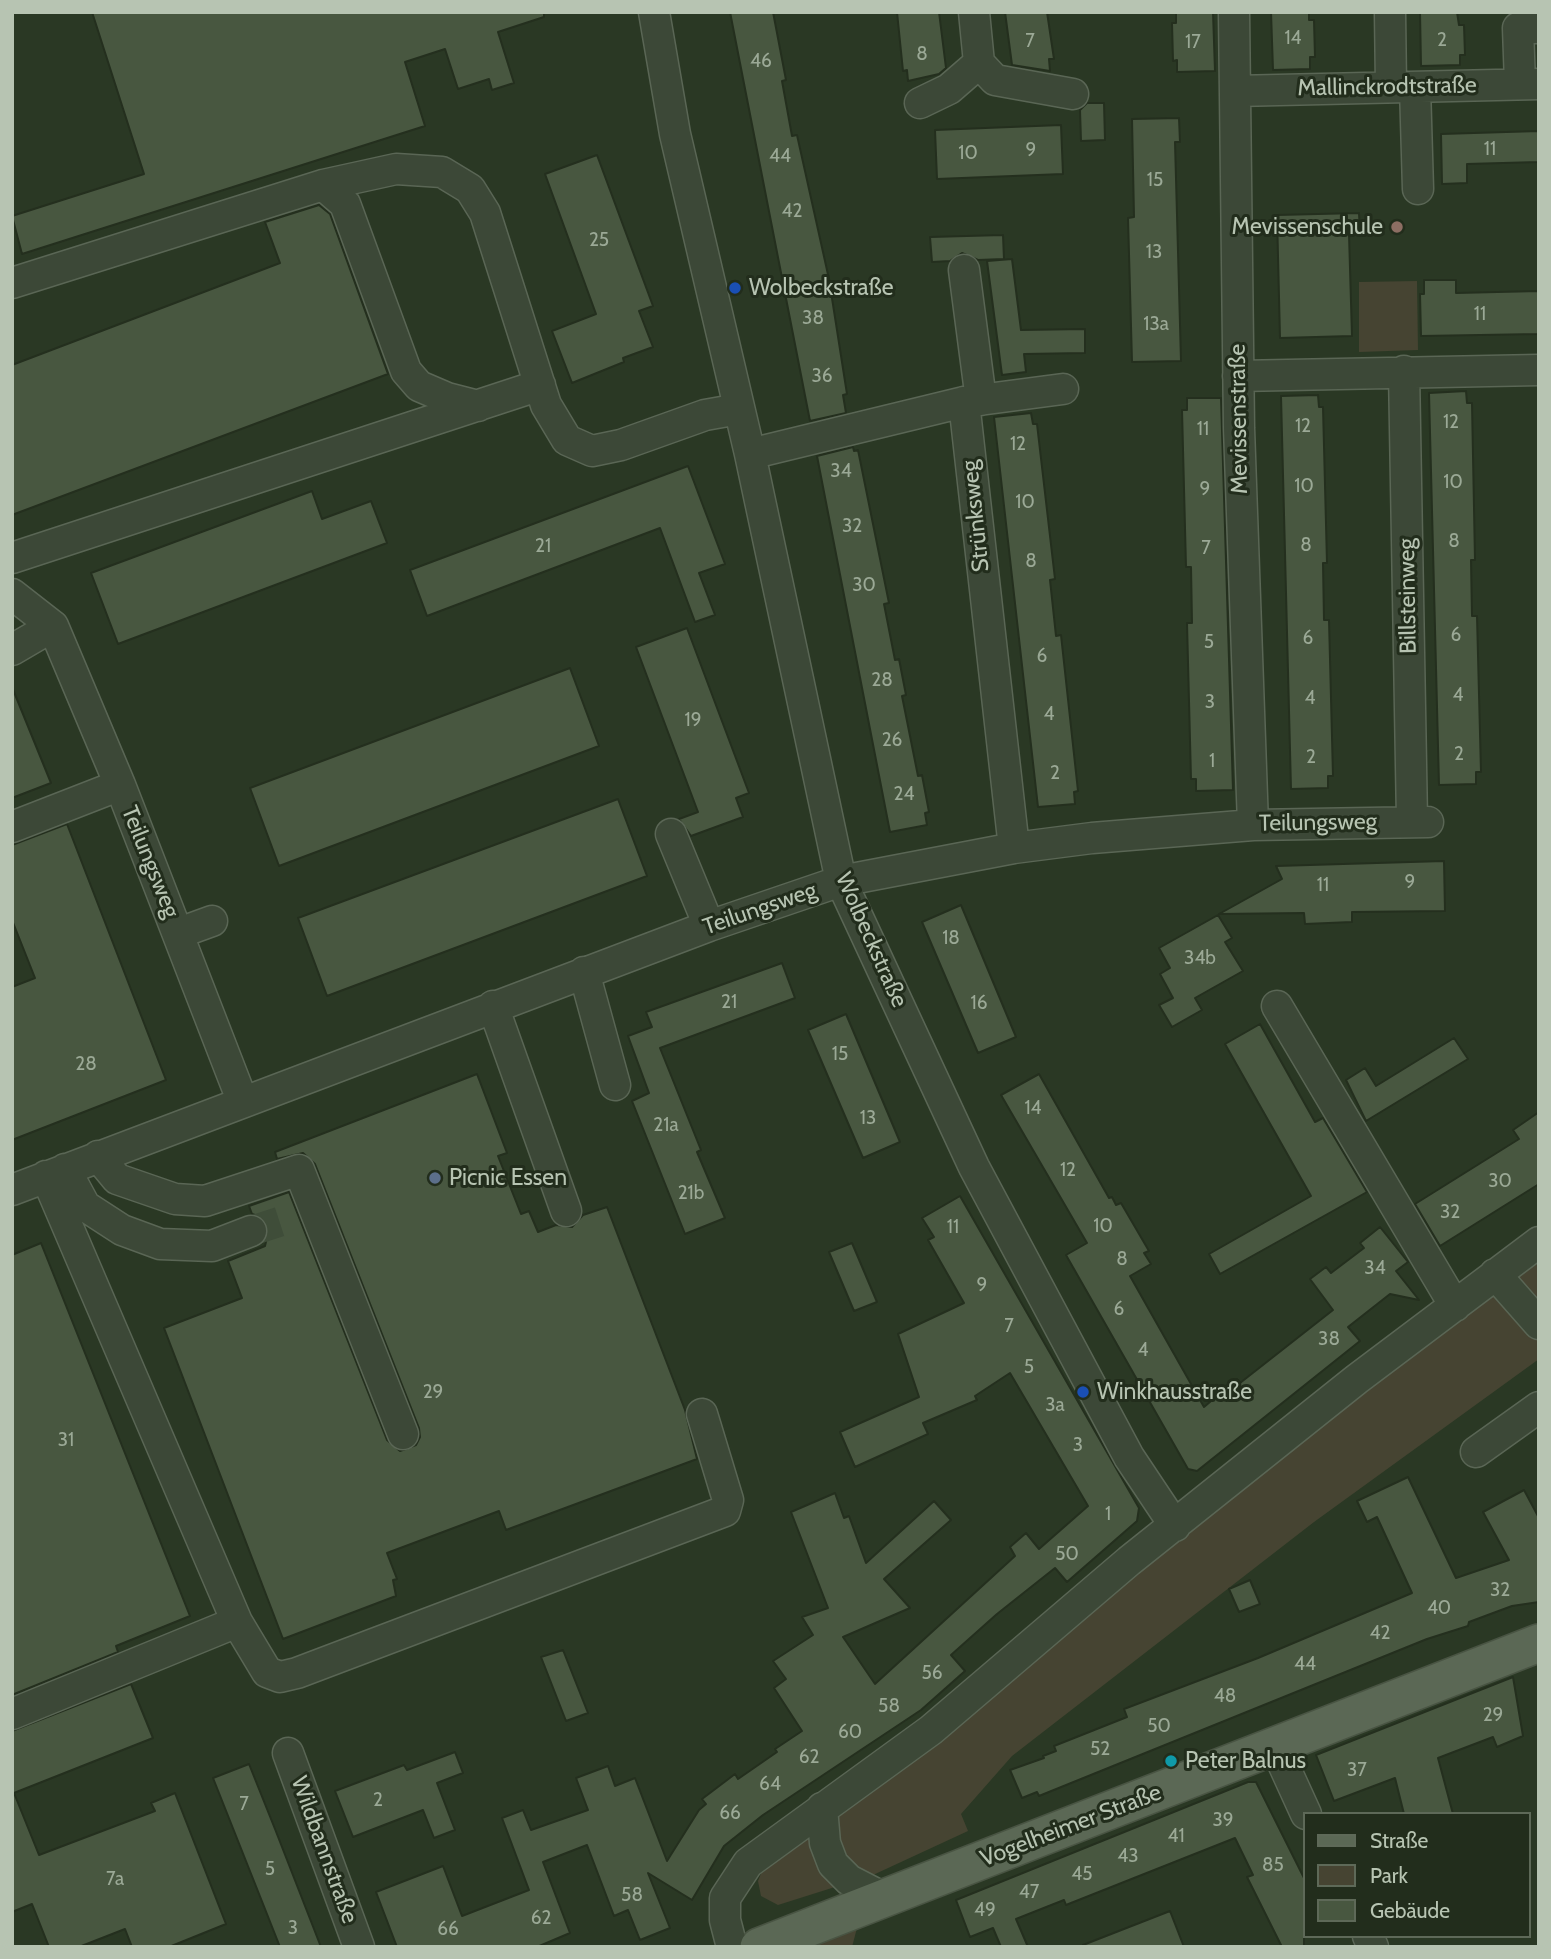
<!DOCTYPE html>
<meta charset="utf-8">
<style>
body{margin:0}
#map{position:relative;width:1551px;height:1959px;overflow:hidden;background:#2a3824;font-family:Cabin,sans-serif}
canvas{display:block}
.frame{position:absolute;inset:0;border:14px solid #b7c4b2;pointer-events:none}
.legend{position:absolute;left:1303px;top:1812px;width:228px;height:126px;box-sizing:border-box;background:#222d1c;border:2px solid #5e6958;margin:0;padding:9px 12px;list-style:none;font-size:21px;color:#b7c4b2}
.legend li{display:flex;align-items:center;gap:14px;height:35px}
.legend b{width:35px;border:2px solid #5e6958}
</style>
<div id="map">
<canvas width="1551" height="1959"></canvas>
<div class="frame"></div>
<ul class="legend">
<li><b style="height:9px;background:#5b6855"></b>Straße</li>
<li><b style="height:19px;background:#464432"></b>Park</li>
<li><b style="height:19px;background:#485740"></b>Gebäude</li>
</ul>
</div>
<script>
const ctx = document.querySelector('canvas').getContext('2d');
ctx.lineJoin = 'round';
function paint(path, color) { ctx.fillStyle = color; ctx.fill(path, 'evenodd'); }
const poly = rows => new Path2D(rows.map(r => 'M' + r).join(''));
function strokePath(path, color, width, dash) { ctx.strokeStyle = color; ctx.lineWidth = width; ctx.lineCap = dash ? 'butt' : 'round'; ctx.setLineDash(dash || []); ctx.stroke(path); }
function drawText(font, color, halo, rows, align = 'center') {
  ctx.font = font + ' Cabin,sans-serif'; ctx.lineWidth = 6; ctx.setLineDash([]); ctx.textBaseline = 'middle'; ctx.strokeStyle = halo; ctx.fillStyle = color; for (const [text, x, y, turn = 0] of rows) {
    ctx.save(); ctx.translate(x, y); ctx.rotate((+turn || 0) * Math.PI / 180); ctx.textAlign = isNaN(turn) ? turn : align; if (halo) ctx.strokeText(text, 0, 0); ctx.fillText(text, 0, 0); ctx.restore();
  }
}
paint(poly([
 [1417,281,1418,350,1359,352,1359,282],
 [1539,1248,1539,1359,1314,1522,1012,1756,961,1814,968,1831,873,1875,778,1905,761,1896,758,1881,764,1866],
 [862,1909,852,1947,762,1947]
]), '#464432');
const building = poly([
 [92,12,544,12,544,17,498,32,514,83,492,90,489,79,458,89,445,49,405,62,425,126,22,254,12,216,144,174,92,12],
 [730,12,773,12,786,80,782,81,792,136,797,135,829,279,847,394,843,395,846,413,810,421,730,12],
 [897,12,939,12,946,68,939,74,908,81,907,70,903,71,897,12],
 [1005,12,1047,12,1054,59,1049,59,1050,71,1012,65,1005,12],
 [1176,12,1213,12,1215,71,1177,72,1177,60,1173,61,1172,23,1176,23,1176,12],
 [1271,12,1309,12,1309,20,1314,20,1315,57,1310,57,1310,69,1273,70,1271,12],
 [1420,12,1457,12,1459,25,1464,25,1465,55,1460,55,1460,65,1421,66,1420,12],
 [1087,103,1104,103,1105,140,1081,141,1080,110,1087,103],
 [1179,118,1180,142,1175,142,1181,361,1132,362,1128,218,1134,217,1132,119,1179,118],
 [1061,125,1063,174,937,179,935,130,1061,125],
 [1539,131,1539,162,1467,164,1467,183,1442,184,1441,134,1539,131],
 [597,155,653,306,639,311,653,347,623,358,624,362,572,383,552,331,596,314,545,174,597,155],
 [319,205,330,214,388,374,12,515,12,365,280,263,265,222,319,205],
 [1359,213,1360,233,1349,234,1352,336,1280,338,1277,215,1359,213],
 [1003,235,1004,259,978,260,962,253,950,261,932,262,930,237,1003,235],
 [1012,259,1021,330,1085,329,1085,353,1024,354,1026,372,1002,375,987,261,1012,259],
 [1424,280,1456,280,1456,293,1539,291,1539,334,1421,336,1420,294,1424,294,1424,280],
 [1466,391,1467,403,1472,403,1475,560,1471,560,1472,616,1477,616,1481,772,1476,772,1476,784,1439,785,1429,393,1466,391],
 [1318,395,1319,407,1323,407,1327,563,1323,563,1324,620,1329,620,1333,776,1328,776,1328,788,1291,789,1281,396,1318,395],
 [1187,398,1221,398,1233,790,1196,791,1196,779,1191,779,1187,623,1192,623,1191,567,1186,567,1182,410,1187,410,1187,398],
 [1031,413,1033,424,1037,424,1055,579,1050,580,1056,636,1061,635,1078,791,1074,792,1075,804,1038,807,994,417,1031,413],
 [853,447,854,451,858,450,889,603,884,604,895,660,899,659,906,695,902,696,918,776,922,775,929,812,925,813,927,825,890,832,817,456,853,447],
 [688,466,725,564,699,573,715,615,695,622,660,528,427,616,410,570,688,466],
 [312,491,322,519,371,501,387,543,118,644,91,573,312,491],
 [687,628,749,793,736,798,743,817,691,836,679,819,698,812,636,647,687,628],
 [570,668,599,746,279,866,250,788,570,668],
 [12,687,51,783,12,798,12,687],
 [618,799,647,876,327,996,298,918,618,799],
 [67,824,166,1080,12,1140,12,987,35,978,12,920,12,845,67,824],
 [1444,861,1445,911,1352,912,1352,922,1305,924,1304,913,1219,914,1282,879,1276,866,1444,861],
 [961,905,1016,1037,978,1053,922,922,961,905],
 [1218,915,1232,938,1225,942,1243,971,1195,998,1202,1010,1172,1027,1159,1005,1173,998,1160,974,1170,968,1159,948,1218,915],
 [782,963,795,998,660,1048,701,1150,697,1152,725,1218,685,1234,632,1101,649,1093,628,1036,652,1027,646,1012,782,963],
 [846,1014,900,1142,863,1158,808,1030,846,1014],
 [1260,1024,1315,1122,1323,1118,1367,1192,1220,1274,1209,1254,1311,1196,1225,1044,1260,1024],
 [1454,1038,1468,1059,1366,1121,1346,1080,1365,1068,1376,1086,1454,1038],
 [477,1074,507,1153,498,1156,521,1214,529,1211,538,1232,556,1225,572,1227,583,1215,607,1207,685,1410,697,1459,506,1530,499,1511,387,1553,397,1579,393,1580,396,1596,283,1639,164,1328,242,1298,228,1261,265,1246,268,1233,267,1224,261,1217,252,1214,249,1206,289,1192,387,1440,400,1451,416,1445,420,1437,419,1428,315,1164,303,1153,277,1159,275,1152,477,1074],
 [1039,1074,1109,1198,1112,1197,1116,1205,1121,1203,1149,1251,1144,1253,1151,1264,1130,1276,1204,1407,1237,1379,1240,1383,1333,1310,1310,1279,1326,1267,1331,1273,1364,1248,1360,1243,1380,1227,1408,1262,1396,1271,1419,1300,1390,1294,1348,1327,1360,1341,1197,1471,1188,1469,1066,1255,1087,1243,1001,1095,1039,1074],
 [1539,1112,1539,1184,1440,1246,1415,1204,1519,1139,1513,1130,1539,1112],
 [960,1196,1139,1508,1137,1521,1067,1582,1055,1568,997,1614,951,1655,965,1671,921,1710,763,1815,724,1846,692,1900,648,1873,670,1928,640,1940,628,1910,614,1916,587,1845,543,1862,570,1933,537,1947,397,1947,376,1892,443,1866,462,1916,529,1890,502,1818,523,1810,531,1830,588,1810,576,1778,608,1766,615,1786,635,1778,667,1861,699,1810,706,1804,702,1799,735,1774,738,1779,777,1752,775,1749,802,1731,774,1688,786,1679,773,1661,813,1635,802,1617,828,1608,791,1512,835,1493,844,1518,849,1516,866,1563,934,1501,951,1520,884,1579,910,1608,843,1637,875,1684,1015,1556,1010,1547,1026,1533,1039,1549,1088,1506,1010,1373,975,1396,977,1400,923,1423,928,1434,855,1467,840,1432,919,1397,898,1334,964,1303,928,1240,934,1237,922,1218,960,1196],
 [41,1243,190,1616,116,1646,118,1652,12,1695,12,1255,41,1243],
 [852,1243,877,1302,854,1311,829,1252,852,1243],
 [1408,1477,1456,1578,1509,1560,1483,1512,1524,1490,1539,1518,1539,1602,1512,1606,1469,1622,1468,1626,1427,1639,1039,1796,1037,1792,1022,1798,1010,1770,1044,1758,1043,1756,1056,1751,1054,1746,1127,1717,1124,1709,1258,1658,1412,1593,1377,1517,1367,1522,1357,1501,1408,1477],
 [1250,1580,1260,1604,1239,1612,1229,1589,1250,1580],
 [563,1650,588,1713,566,1721,541,1657,563,1650],
 [1513,1677,1523,1736,1497,1747,1493,1737,1438,1758,1453,1814,1404,1814,1395,1778,1334,1801,1316,1755,1513,1677],
 [131,1684,153,1738,14,1793,39,1855,155,1811,151,1803,175,1793,226,1924,169,1947,132,1947,125,1929,79,1947,49,1947,32,1904,12,1912,12,1731,131,1684],
 [455,1752,463,1773,437,1783,455,1830,434,1838,423,1810,353,1837,335,1791,404,1765,407,1770,455,1752],
 [249,1764,275,1829,321,1947,280,1947,265,1909,213,1778,249,1764],
 [1248,1782,1256,1782,1304,1878,1304,1947,1282,1947,1247,1877,1253,1875,1235,1838,1066,1905,1064,1900,1016,1919,1028,1947,1001,1947,993,1928,970,1937,956,1900,1248,1782],
 [1170,1911,1184,1947,1084,1947,1083,1945,1170,1911]
]);
paint(building, '#485740');
strokePath(building, '#242f1e', 2);
strokePath(poly([
 [251,1231,285,1220]
]), '#3f4d39', 30, [30, 15]);
const minor = poly([
 [654,12,675,134,750,454,841,881,974,1167,1129,1457,1175,1526],
 [974,12,979,63],
 [1234,12,1239,428,1253,825],
 [1390,12,1391,87],
 [979,63,995,80,1073,94],
 [1520,84,1518,28,1539,28],
 [1415,87,1418,189],
 [1235,91,1539,84],
 [920,103,949,89,979,63],
 [323,185,345,204,406,371,419,386,447,398,478,406],
 [964,270,981,400],
 [12,283,323,185,396,169,442,172,470,189,485,213,546,405,567,440,592,451,621,445,705,415,739,409],
 [1404,371,1412,821],
 [1238,376,1539,370],
 [964,402,1014,848],
 [750,454,964,402,1063,389],
 [12,558,540,385],
 [12,594,53,626,120,785,242,1100],
 [12,650,53,626],
 [12,827,120,785],
 [671,834,709,926],
 [179,933,212,921],
 [584,972,615,1085],
 [493,1006,566,1211],
 [1277,1006,1455,1306],
 [98,1156,117,1179,175,1199,205,1201,299,1170,403,1434],
 [65,1169,85,1206,122,1230,160,1244,212,1246,251,1231],
 [12,1190,709,926,841,881,1014,848,1092,838,1253,825,1428,822],
 [1495,1274,1539,1324],
 [1476,1452,1539,1407],
 [237,1622,267,1672,280,1677,297,1673,725,1511,728,1500,702,1414],
 [12,1714,237,1622,46,1176],
 [1275,1746,1306,1814],
 [288,1753,359,1947],
 [822,1808,825,1843,833,1864,849,1880,884,1898],
 [1368,1936,1373,1947],
 [732,1947,725,1920,725,1898,748,1863,931,1730,1129,1561,1357,1379,1539,1242]
]);
const major = poly([
 [759,1947,1539,1643]
]);
strokePath(minor, '#5a6655', 33);
strokePath(major, '#495443', 40);
strokePath(minor, '#3c4837', 30);
strokePath(major, '#5b6855', 37);
for (const [x, y, r, color] of [
 [1397,227,7,"#8d6e63"],
 [735,288,7,"#1a4fb4"],
 [435,1178,7,"#5c6f8a"],
 [1083,1392,7,"#1a4fb4"],
 [1171,1761,7,"#0f9aa8"]
]) { const dot = new Path2D(); dot.arc(x, y, r, 0, 2 * Math.PI); ctx.fillStyle = color; ctx.fill(dot); strokePath(dot, '#222d1c', 2.5); }
drawText('19px', '#9ba996', null, [
 ["14",1293,38],
 ["2",1442,40],
 ["7",1030,41],
 ["17",1193,42],
 ["8",922,54],
 ["46",761,61],
 ["11",1490,149],
 ["9",1031,150],
 ["10",968,153],
 ["44",780,156],
 ["15",1155,180],
 ["42",792,211],
 ["25",599,240],
 ["13",1154,252],
 ["11",1480,314],
 ["38",813,318],
 ["13a",1156,324],
 ["36",822,376],
 ["12",1451,422],
 ["12",1303,426],
 ["11",1203,429],
 ["12",1018,444],
 ["34",841,471],
 ["10",1453,482],
 ["10",1304,486],
 ["9",1205,489],
 ["10",1025,502],
 ["32",852,526],
 ["8",1454,541],
 ["8",1306,545],
 ["21",543,546],
 ["7",1206,548],
 ["8",1031,561],
 ["30",864,585],
 ["6",1456,635],
 ["6",1308,638],
 ["5",1209,642],
 ["6",1042,656],
 ["28",882,680],
 ["4",1458,695],
 ["4",1310,698],
 ["3",1210,702],
 ["4",1049,714],
 ["19",693,720],
 ["26",892,740],
 ["2",1459,754],
 ["2",1311,757],
 ["1",1212,761],
 ["2",1055,773],
 ["24",904,794],
 ["9",1410,882],
 ["11",1323,885],
 ["18",951,938],
 ["34b",1200,958],
 ["21",729,1002],
 ["16",979,1003],
 ["15",840,1054],
 ["28",86,1064],
 ["14",1033,1108],
 ["13",868,1118],
 ["21a",666,1125],
 ["12",1068,1170],
 ["30",1500,1181],
 ["21b",691,1193],
 ["32",1450,1212],
 ["10",1103,1226],
 ["11",953,1227],
 ["8",1122,1259],
 ["34",1375,1268],
 ["9",982,1285],
 ["6",1119,1309],
 ["7",1009,1326],
 ["38",1329,1339],
 ["4",1143,1350],
 ["5",1029,1367],
 ["29",433,1392],
 ["3a",1055,1405],
 ["31",66,1440],
 ["3",1078,1445],
 ["1",1108,1514],
 ["50",1067,1554],
 ["32",1500,1590],
 ["40",1439,1608],
 ["42",1380,1633],
 ["44",1305,1664],
 ["56",932,1673],
 ["48",1225,1696],
 ["58",889,1706],
 ["29",1493,1715],
 ["50",1159,1726],
 ["60",850,1732],
 ["52",1100,1749],
 ["62",809,1757],
 ["37",1357,1770],
 ["64",770,1784],
 ["2",378,1800],
 ["7",244,1804],
 ["66",730,1813],
 ["39",1223,1820],
 ["41",1176,1836],
 ["43",1128,1856],
 ["85",1273,1865],
 ["5",270,1869],
 ["45",1082,1874],
 ["7a",115,1879],
 ["47",1029,1892],
 ["58",632,1895],
 ["49",985,1910],
 ["62",541,1918],
 ["3",293,1928],
 ["66",448,1929]
]);
drawText('23px', '#b7c4b2', '#222d1c', [
 ["Mallinckrodtstraße",1387,87,-1],
 ["Mevissenstraße",1239,419,-91],
 ["Strünksweg",976,516,-96],
 ["Billsteinweg",1408,596,-91],
 ["Teilungsweg",1318,823,-1],
 ["Teilungsweg",150,862,68],
 ["Teilungsweg",760,909,-19],
 ["Wolbeckstraße",871,940,66],
 ["Vogelheimer Straße",1071,1826,-21],
 ["Wildbannstraße",324,1850,70]
]);
drawText('23px', '#b7c4b2', '#222d1c', [
 ["Mevissenschule",1383,227,"right"],
 ["Wolbeckstraße",749,288],
 ["Picnic Essen",449,1178],
 ["Winkhausstraße",1097,1392],
 ["Peter Balnus",1185,1761]
], 'left');
</script>
